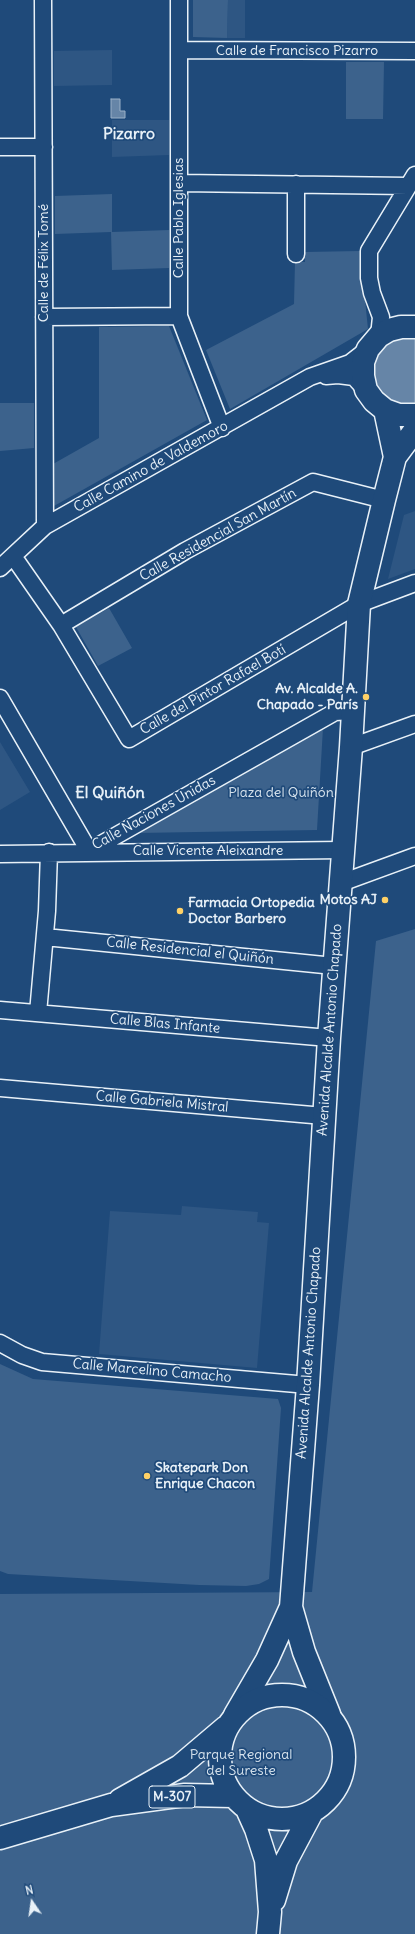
<!DOCTYPE html>
<meta charset="utf-8">
<style>
body{margin:0}
#map{position:relative;width:415px;height:1934px;overflow:hidden;background:#1f4a7a;font-family:Delius,sans-serif}
canvas{display:block}
.north{position:absolute;left:12px;top:1882px;width:40px;height:40px;-webkit-text-stroke:3px #1f4a7a;paint-order:stroke;rotate:347deg;font-size:11px;font-weight:700;line-height:16px;text-align:center;color:#e8f1f8}
.north::after{content:'';display:block;margin:auto;width:14px;height:18px;background:#e8f1f8;clip-path:polygon(50% 0,100% 100%,50% 72%,0 100%)}
</style>
<div id="map">
<canvas width="415" height="1934"></canvas>
<div class="north">N</div>
</div>
<script>
const ctx = document.querySelector('canvas').getContext('2d');
ctx.lineJoin = 'round';
function paint(path, color) { ctx.fillStyle = color; ctx.fill(path, 'evenodd'); }
const poly = rows => new Path2D(rows.map(r => 'M' + r).join(''));
function strokePath(path, color, width, dash) { ctx.strokeStyle = color; ctx.lineWidth = width; ctx.lineCap = dash ? 'butt' : 'round'; ctx.setLineDash(dash || []); ctx.stroke(path); }
function drawText(font, color, halo, rows, align = 'center') {
  ctx.font = font + ' Delius,sans-serif'; ctx.lineWidth = 3.5; ctx.setLineDash([]); ctx.textBaseline = 'middle'; ctx.strokeStyle = halo; ctx.fillStyle = color; for (const [text, x, y, turn = 0] of rows) {
    ctx.save(); ctx.translate(x, y); ctx.rotate((+turn || 0) * Math.PI / 180); ctx.textAlign = isNaN(turn) ? turn : align; if (halo) ctx.strokeText(text, 0, 0); ctx.fillText(text, 0, 0); ctx.restore();
  }
}
paint(poly([
 [228,0,245,0,245,38,227,38],
 [112,50,112,85,54,86,54,51],
 [112,120,169,120,169,155,112,157],
 [415,511,415,569,388,579,404,515],
 [0,742,30,792,0,810],
 [182,1206,258,1212,257,1222,269,1223,257,1368,99,1354,110,1211,181,1215]
]), '#2e5683');
paint(poly([
 [193,0,228,0,227,38,193,37],
 [346,62,384,62,383,119,346,119],
 [112,194,112,232,169,230,169,268,112,270,111,232,55,234,55,196],
 [360,251,368,329,230,409,206,350,294,304,295,262,305,262,305,252],
 [169,326,207,420,54,506,53,464,99,438,99,327],
 [0,403,34,403,34,448,0,451],
 [109,608,132,648,98,666,76,627],
 [323,728,317,830,137,833,250,769],
 [415,929,415,1934,0,1934,0,1594,312,1592,376,941],
 [0,1364,33,1379,278,1399,281,1408,269,1579,259,1584,246,1586,199,1585,8,1574,0,1571]
]), '#3c628c');
const water = poly([
 [111,99,120,99,120,111,125,111,125,118,111,118,111,99],
 [415,336,415,405,400,405,390,401,381,394,375,384,373,373,374,362,378,352,386,343,397,337,415,336]
]);
paint(water, '#6685a7');
strokePath(water, '#9ab0c7', 1);
const street = poly([
 [43,0,45,526],
 [179,0,179,316,222,428],
 [179,50,415,51],
 [0,147,44,147],
 [180,183,408,186],
 [296,254,296,184],
 [44,317,179,316],
 [379,336,381,317,372,293,369,278,369,251,415,175],
 [326,376,338,375,354,377,366,390],
 [13,556,61,625,129,739,359,604,415,583],
 [0,568,45,526,310,377,350,363,368,349],
 [61,625,185,551,313,482,384,500],
 [0,698,89,851,335,712,353,711],
 [351,747,415,724],
 [0,854,343,850],
 [341,883,415,856],
 [45,937,334,966],
 [0,1010,329,1038],
 [38,1013,47,911,49,852],
 [0,1088,324,1116],
 [0,1343,22,1355,42,1362,308,1385]
]);
const secondary = poly([
 [415,327,401,327,389,330,379,336,368,349,363,362,363,376,366,390,374,401,385,410,399,415,415,415],
 [385,410,395,457],
 [329,1714,304,1652,291,1607,308,1385,329,1038,351,747,359,604,384,500,395,457,415,430],
 [235,1715,267,1660,291,1607]
]);
const primary = poly([
 '220 1757a62 62 0 1 1 124 0a62 62 0 1 1-124 0Z',
 [120,1800,180,1766,226,1727],
 [247,1809,256,1829,266,1860,270,1912,268,1934],
 [0,1838,111,1805,185,1795,233,1796],
 [274,1900,286,1861,312,1812]
]);
strokePath(street, '#e8f1f8', 19);
strokePath(secondary, '#e8f1f8', 25);
strokePath(primary, '#e8f1f8', 25);
strokePath(street, '#1f4a7a', 16);
strokePath(secondary, '#1f4a7a', 22);
strokePath(primary, '#1f4a7a', 22);
for (const [x, y, r, color] of [
 [366,697,4,"#ffd166"],
 [385,900,4,"#ffd166"],
 [180,911,4,"#ffd166"],
 [147,1476,4,"#ffd166"]
]) { const dot = new Path2D(); dot.arc(x, y, r, 0, 2 * Math.PI); ctx.fillStyle = color; ctx.fill(dot); strokePath(dot, '#1f4a7a', 1.5); }
for (const [x, y, w] of [
 [172,1797,46]
]) { const box = new Path2D(); box.roundRect(x - w / 2, y - 11, w, 22, 3); ctx.fillStyle = '#1f4a7a'; ctx.fill(box); strokePath(box, '#e8f1f8', 1); }
drawText('bold 13px', '#e8f1f8', null, [
 ["M-307",172,1797]
]);
drawText('14px', '#e8f1f8', '#1f4a7a', [
 ["Calle de Francisco Pizarro",297,51],
 ["Calle Pablo Iglesias",179,218,-90],
 ["Calle de Félix Tomé",44,263,-90],
 ["Calle Camino de Valdemoro",151,467,-29],
 ["Calle Residencial San Martín",218,535,-29],
 ["Calle del Pintor Rafael Botí",213,690,-30],
 ["Calle Naciones Unidas",154,813,-29],
 ["Calle Vicente Aleixandre",208,851],
 ["Calle Residencial el Quiñón",190,951,6],
 ["Calle Blas Infante",165,1024,5],
 ["Avenida Alcalde Antonio Chapado",330,1030,-86],
 ["Calle Gabriela Mistral",162,1102,5],
 ["Avenida Alcalde Antonio Chapado",309,1353,-86],
 ["Calle Marcelino Camacho",152,1371,5]
]);
drawText('bold 14px', '#e8f1f8', '#1f4a7a', [
 ["Av. Alcalde A.",358,689],
 ["Chapado - París",358,705],
 ["Motos AJ",377,900],
 ["Farmacia Ortopedia",188,903,"left"],
 ["Doctor Barbero",188,919,"left"],
 ["Skatepark Don",155,1468,"left"],
 ["Enrique Chacon",155,1484,"left"]
], 'right');
drawText('14px', '#d7e3ed', '#1f4a7a', [
 ["Plaza del Quiñón",281,793],
 ["Parque Regional",241,1755],
 ["del Sureste",241,1771]
]);
drawText('bold 16px', '#e8f1f8', '#1f4a7a', [
 ["Pizarro",129,134],
 ["El Quiñón",110,793]
]);
</script>
